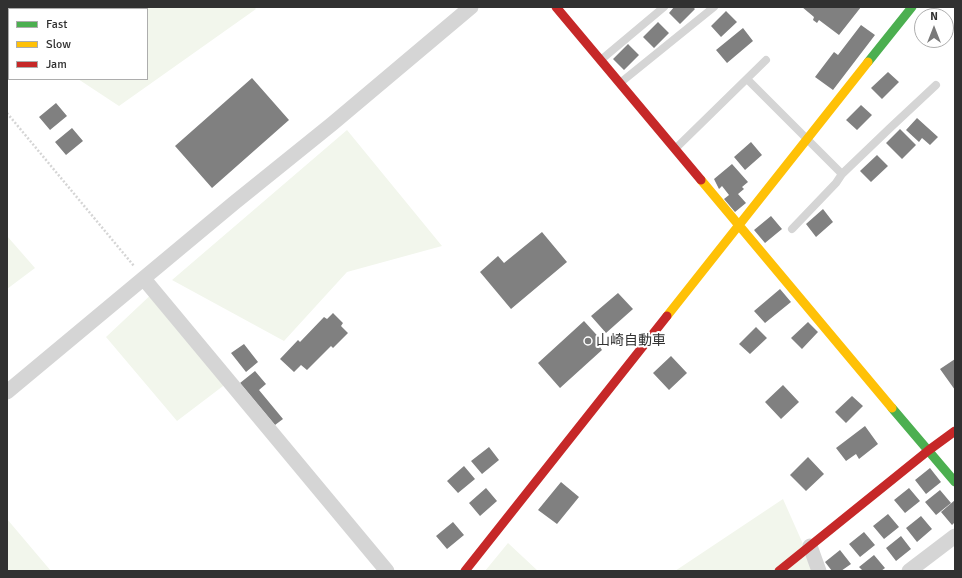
<!DOCTYPE html>
<meta charset="utf-8">
<style>
body{margin:0}
#map{position:relative;width:962px;height:578px;overflow:hidden;background:#fff;font-family:Signika,sans-serif}
canvas{display:block}
.frame{position:absolute;inset:0;border:8px solid #313131;pointer-events:none}
.legend{position:absolute;left:8px;top:8px;width:140px;height:72px;box-sizing:border-box;background:#fff;border:1px solid #adadad;margin:0;padding:5px 7px;list-style:none;font-size:12px;color:#313131}
.legend li{display:flex;align-items:center;gap:8px;height:20px}
.legend b{width:20px;border:1px solid #adadad}
.north{position:absolute;left:914px;top:8px;width:40px;height:40px;box-sizing:border-box;background:#fff;border:1px solid #adadad;border-radius:50%;rotate:0deg;font-size:11px;font-weight:700;line-height:16px;text-align:center;color:#313131}
.north::after{content:'';display:block;margin:auto;width:14px;height:18px;background:#797979;clip-path:polygon(50% 0,100% 100%,50% 72%,0 100%)}
</style>
<div id="map">
<canvas width="962" height="578"></canvas>
<div class="frame"></div>
<ul class="legend">
<li><b style="height:5px;background:#4caf50"></b>Fast</li>
<li><b style="height:5px;background:#ffc107"></b>Slow</li>
<li><b style="height:5px;background:#c62828"></b>Jam</li>
</ul>
<div class="north">N</div>
</div>
<script>
const ctx = document.querySelector('canvas').getContext('2d');
ctx.lineJoin = 'round';
function paint(path, color) { ctx.fillStyle = color; ctx.fill(path, 'evenodd'); }
const poly = rows => new Path2D(rows.map(r => 'M' + r).join(''));
function strokePath(path, color, width, dash) { ctx.strokeStyle = color; ctx.lineWidth = width; ctx.lineCap = dash ? 'butt' : 'round'; ctx.setLineDash(dash || []); ctx.stroke(path); }
function drawText(font, color, halo, rows, align = 'center') {
  ctx.font = font + ' Signika,"Noto Sans JP",sans-serif'; ctx.lineWidth = 4; ctx.setLineDash([]); ctx.textBaseline = 'middle'; ctx.strokeStyle = halo; ctx.fillStyle = color; for (const [text, x, y, turn = 0] of rows) {
    ctx.save(); ctx.translate(x, y); ctx.rotate((+turn || 0) * Math.PI / 180); ctx.textAlign = isNaN(turn) ? turn : align; if (halo) ctx.strokeText(text, 0, 0); ctx.fillText(text, 0, 0); ctx.restore();
  }
}
paint(poly([
 [7,7,254,7,256,9,119,106,78,79,147,79,147,9,9,9,9,71,7,71],
 [347,130,442,246,347,272,284,341,172,280],
 [7,236,35,268,7,289],
 [156,290,231,380,177,421,106,337],
 [783,499,815,571,675,571],
 [7,519,51,571,7,571],
 [508,543,538,571,485,571]
]), '#f2f6ec');
paint(poly([
 [674,7,693,7,695,9,680,24,669,13],
 [802,7,861,7,839,35,819,20,817,23,813,20,814,17],
 [726,11,737,22,721,37,711,26],
 [658,22,669,33,654,48,643,37],
 [861,25,875,35,833,90,815,77,834,52,838,55],
 [743,28,753,41,727,63,716,50],
 [628,44,639,55,624,70,613,59],
 [888,72,899,82,882,99,871,88],
 [252,78,289,120,212,188,175,146],
 [56,103,67,116,50,130,39,117],
 [861,105,872,115,857,130,846,120],
 [917,118,938,137,930,145,922,138,919,142,906,130],
 [72,128,83,141,66,155,55,142],
 [900,129,916,145,902,159,886,143],
 [751,142,762,155,745,170,734,157],
 [877,155,888,166,871,182,860,171],
 [732,164,748,182,742,187,744,189,738,194,746,203,735,212,724,199,729,195,722,186,719,189,714,179],
 [823,209,833,222,816,237,806,224],
 [771,216,782,229,765,243,754,230],
 [542,232,567,262,511,309,480,272,498,256,504,263],
 [780,289,791,302,765,323,754,311],
 [618,293,633,309,606,333,591,316],
 [333,313,343,323,341,326,348,333,333,348,331,346,307,370,301,365,294,372,280,359,298,340,300,342,324,317,327,319],
 [584,321,604,343,600,347,602,350,560,388,538,363],
 [808,322,818,332,802,349,791,338],
 [756,327,767,338,750,354,739,344],
 [244,344,258,362,246,372,231,353],
 [671,356,687,373,669,390,653,373],
 [955,359,955,390,940,369],
 [255,371,266,384,259,390,283,419,275,425,240,383],
 [783,385,799,402,781,419,765,402],
 [852,396,863,406,846,423,835,412],
 [865,426,878,444,859,459,856,454,846,461,836,448],
 [489,447,499,460,482,474,471,461],
 [808,457,824,474,806,491,790,475],
 [464,466,475,479,458,493,447,481],
 [930,468,941,482,926,494,915,480],
 [561,482,579,497,557,524,538,510],
 [486,488,497,501,480,516,469,503],
 [909,488,920,501,905,513,894,500],
 [940,490,951,503,936,515,925,502],
 [955,500,955,522,952,525,941,512],
 [888,514,899,527,884,539,873,526],
 [921,516,932,529,917,542,906,528],
 [453,522,464,535,447,549,436,536],
 [864,532,875,545,860,557,849,544],
 [901,536,911,549,896,561,886,548],
 [840,550,851,564,841,571,832,571,825,562],
 [874,555,885,568,881,571,863,571,859,567]
]), '#808080');
strokePath(poly([
 [7,113,134,266]
]), '#d5d5d5', 2.5, [2, 2]);
strokePath(poly([
 [602,59,664,7],
 [747,79,842,174],
 [620,83,714,7],
 [675,149,766,60],
 [792,229,836,183,842,174,890,128,936,85]
]), '#d5d5d5', 8);
strokePath(poly([
 [144,279,387,571],
 [7,392,234,203,332,124,471,7],
 [810,546,819,571],
 [909,571,955,536]
]), '#d5d5d5', 15);
strokePath(poly([
 [868,62,912,7],
 [892,408,955,482]
]), '#4caf50', 9);
strokePath(poly([
 [701,180,892,408],
 [667,316,868,62]
]), '#ffc107', 9);
strokePath(poly([
 [556,7,701,180],
 [465,571,667,316],
 [779,571,929,450,955,431]
]), '#c62828', 9);
for (const [x, y, r, color] of [
 [588,341,4,"#797979"]
]) { const dot = new Path2D(); dot.arc(x, y, r, 0, 2 * Math.PI); ctx.fillStyle = color; ctx.fill(dot); strokePath(dot, '#fff', 1.5); }
drawText('14px', '#313131', '#fff', [
 ["山崎自動車",596,341]
], 'left');
</script>
